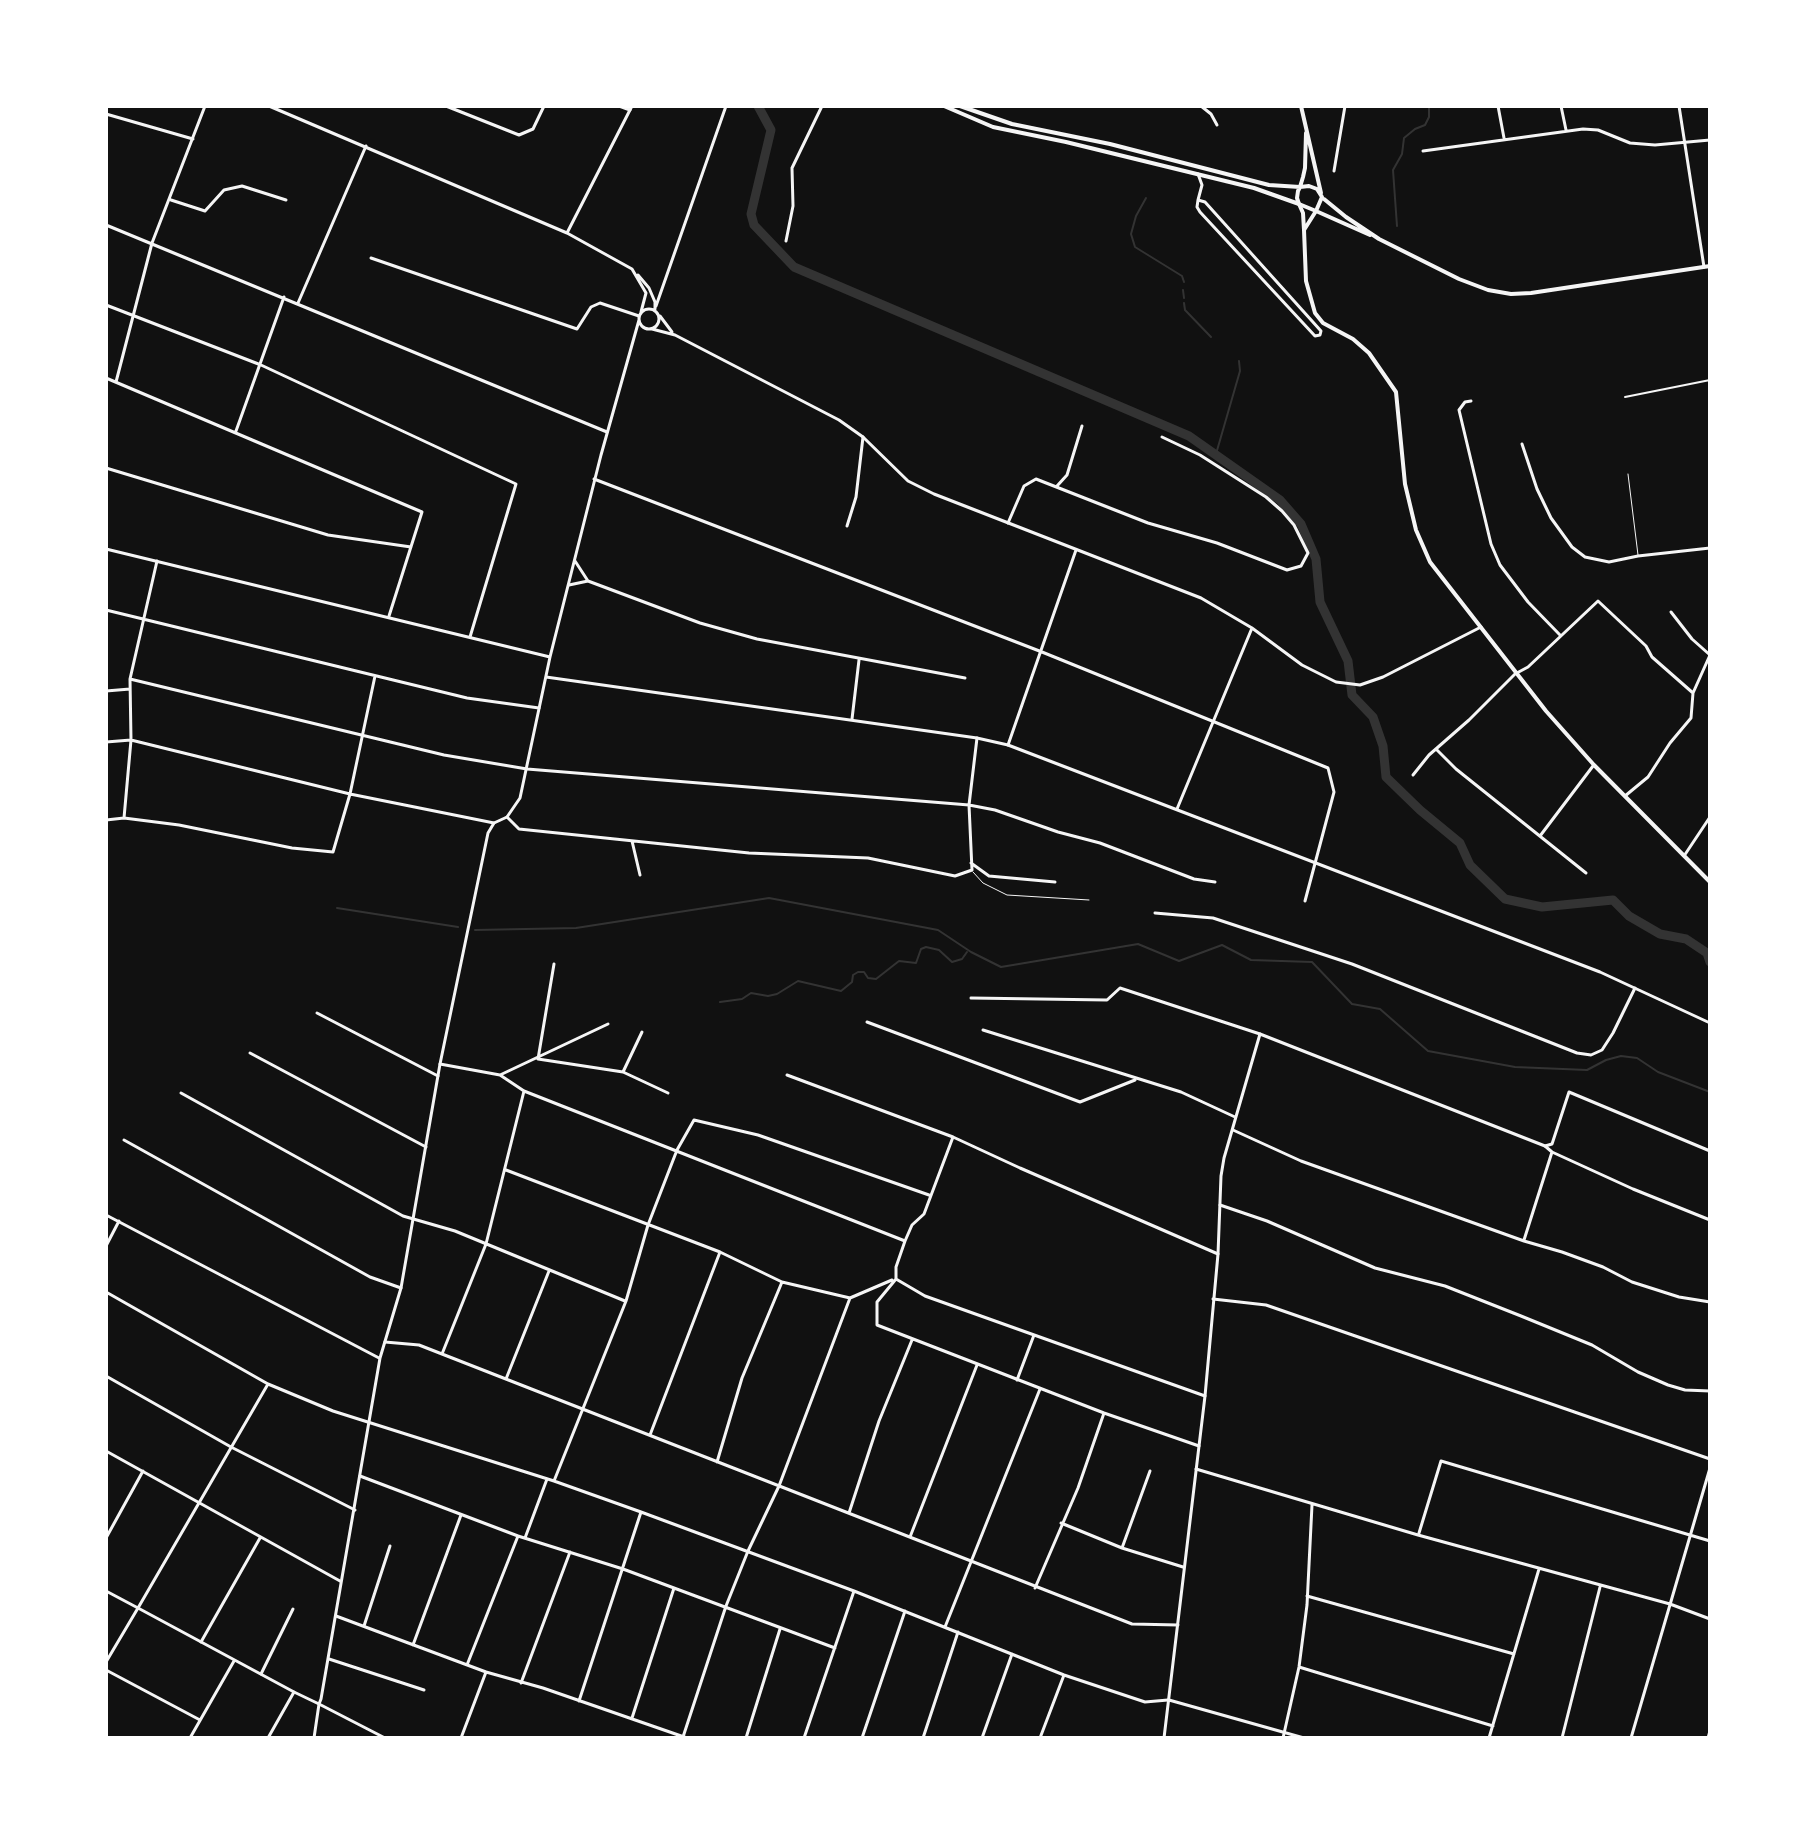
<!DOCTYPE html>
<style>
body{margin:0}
#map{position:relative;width:1816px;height:1844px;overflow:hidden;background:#111;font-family:"Open Sans",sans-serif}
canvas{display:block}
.frame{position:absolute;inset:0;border:108px solid #fff;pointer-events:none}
</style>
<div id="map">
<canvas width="1816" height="1844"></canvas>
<div class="frame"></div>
</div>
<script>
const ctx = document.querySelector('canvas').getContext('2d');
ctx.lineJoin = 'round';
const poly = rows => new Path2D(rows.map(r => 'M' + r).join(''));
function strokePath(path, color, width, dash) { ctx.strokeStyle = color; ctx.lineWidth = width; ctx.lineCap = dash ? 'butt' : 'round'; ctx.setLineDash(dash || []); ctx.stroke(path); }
strokePath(poly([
 [1146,198,1136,216,1131,234,1135,247,1182,276,1184,282],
 [1397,226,1393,170,1402,154,1404,138,1415,129,1425,125,1429,117,1429,106],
 [1183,290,1184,298],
 [1184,303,1185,310,1211,337],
 [1216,454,1240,371,1239,361],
 [337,908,458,927],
 [475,930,576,928,769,898,938,930,971,952,1001,967,1138,944,1179,961,1222,945,1251,960,1312,962,1352,1004,1380,1009,1428,1051,1515,1067,1587,1070,1606,1060,1621,1056,1637,1058,1658,1072,1710,1092],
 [720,1002,742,999,751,993,768,996,777,994,798,981,841,991,852,982,853,975,858,972,864,972,868,978,876,979,899,961,916,963,921,949,926,947,939,950,952,962,962,959,967,952]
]), '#333', 2);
strokePath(poly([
 [758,106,771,130,751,214,754,225,794,267,1189,436,1280,500,1301,524,1316,559,1320,602,1348,661,1352,695,1373,717,1383,746,1386,777,1420,810,1460,843,1470,865,1505,899,1542,907,1613,900,1629,916,1660,934,1686,939,1707,953,1710,962]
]), '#333', 9);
strokePath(poly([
 [1628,474,1638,555],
 [973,872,983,883,1007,895,1089,900]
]), '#f5f5f5', 1);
strokePath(poly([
 [1625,397,1710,380]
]), '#f5f5f5', 2);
strokePath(poly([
 [446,106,519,135,533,129,544,106],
 [619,106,630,110],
 [1201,106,1211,114,1217,125],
 [1498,106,1504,138],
 [1561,106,1566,130],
 [1679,106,1704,267],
 [106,114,193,139],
 [1423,151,1583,129,1598,130,1630,143,1655,145,1710,140],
 [1334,171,1345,106],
 [1198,174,1202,185,1198,200,1197,207,1200,212,1315,336,1320,335,1321,331,1205,202,1198,200],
 [171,200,205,211,224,190,242,186,286,200],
 [106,225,607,432],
 [786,241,793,206,792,168,822,106],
 [371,258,577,329,591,307,600,303,639,316],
 [298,303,366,146],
 [106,305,261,365,516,484,470,637],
 [656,306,726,106],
 [106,378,422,512,389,616],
 [116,382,152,243,205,106],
 [1471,401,1465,402,1459,410,1491,544,1500,565,1528,602,1560,635],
 [236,431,284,297],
 [1522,444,1537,489,1551,518,1572,547,1585,557,1609,562,1638,556,1710,548],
 [106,468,328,535,411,547],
 [594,479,1042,652,1328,768,1334,792,1305,901],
 [1057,486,1067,475,1082,426],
 [1008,523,1024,486,1036,479,1148,523,1217,543,1287,570,1301,566,1308,553,1294,525,1282,511,1266,497,1200,455,1162,437],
 [847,526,856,497,863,437],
 [575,561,588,581],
 [588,581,700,623,757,639,965,678],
 [569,585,588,581],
 [106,610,467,698,539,708],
 [1671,612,1692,639,1710,655],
 [130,679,444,755,527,769,969,805,995,810,1058,832,1100,843,1194,879,1215,882],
 [106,691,130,689],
 [852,719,859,660],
 [106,742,131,740,350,794,494,823],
 [1008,745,1076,550],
 [1436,749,1456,769,1586,873],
 [1413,775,1429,755,1469,720,1515,674,1528,667,1598,601,1646,646,1652,657,1693,693],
 [1625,796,1648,777,1670,743,1691,718,1693,693,1710,655],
 [507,817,519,829,749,853,868,858,955,876,972,870,969,805,977,738],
 [124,818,131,740,130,679,157,561],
 [106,820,124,818,179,825,292,848,333,852,350,794,375,676],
 [1540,836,1593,766],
 [632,841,640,875],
 [1684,856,1710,817],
 [971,863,989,876,1055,882],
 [1155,913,1213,918,1352,964,1577,1053,1591,1055,1602,1050,1613,1033,1635,988],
 [554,964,538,1059,623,1072,668,1093],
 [971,998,1107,1000,1120,988,1260,1034],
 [317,1013,438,1076],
 [867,1022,1080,1102,1135,1080],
 [983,1030,1181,1092,1235,1117],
 [250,1053,426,1147],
 [440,1064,500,1075,524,1091,905,1241],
 [623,1072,642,1032],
 [500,1075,608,1024],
 [787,1075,953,1137,1020,1168,1218,1254],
 [181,1093,403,1216,455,1231,625,1301],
 [1233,1130,1301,1161,1524,1241,1562,1252,1603,1267,1632,1282,1679,1297,1710,1302],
 [953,1137,924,1214,912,1225,905,1241,896,1267,896,1279,877,1302,877,1325,1104,1413,1199,1446],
 [124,1140,370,1277,401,1288],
 [1545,1146,1552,1152,1633,1189,1710,1220],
 [506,1170,720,1252,782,1282,850,1298],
 [1220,1205,1267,1221,1375,1268,1445,1286,1521,1316,1592,1345,1638,1372,1668,1385,1685,1390,1710,1391],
 [106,1215,379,1358],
 [1524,1240,1552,1152],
 [106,1246,119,1221],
 [896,1279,925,1296,1205,1396],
 [106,1292,268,1384,333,1411,554,1481,641,1512,854,1591,1064,1675,1145,1702,1168,1700],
 [1213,1299,1266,1305,1710,1459],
 [385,1342,419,1345,1132,1624,1178,1625],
 [442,1354,486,1244,524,1091],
 [106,1376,231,1447,355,1510],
 [506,1379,549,1271],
 [1017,1380,1034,1335],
 [650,1435,720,1252],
 [106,1451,340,1581],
 [717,1462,742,1378,782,1282],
 [1196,1469,1418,1535,1670,1604,1710,1619],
 [360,1476,518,1536,623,1569,835,1648],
 [554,1481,626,1301,648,1225,677,1150,694,1120,758,1135,929,1195],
 [849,1513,879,1421,912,1340],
 [1061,1523,1122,1548,1183,1567],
 [1419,1533,1441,1461,1710,1541],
 [910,1537,977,1365],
 [106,1538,143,1471],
 [525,1538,547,1479],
 [1122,1548,1150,1471],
 [1035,1588,1078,1488,1104,1413],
 [106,1591,138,1608,268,1384],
 [1307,1596,1514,1654],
 [336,1616,486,1672],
 [364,1626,390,1546],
 [945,1627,1040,1389],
 [201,1642,260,1538],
 [413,1645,461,1515],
 [329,1659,424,1690],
 [467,1665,518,1536],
 [1299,1667,1493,1726],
 [106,1670,200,1720],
 [261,1674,293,1609],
 [521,1683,570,1552],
 [579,1701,641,1512],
 [632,1718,674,1588],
 [683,1737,726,1606,748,1551,779,1486,850,1298,892,1280],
 [190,1738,234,1661],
 [268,1738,294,1692],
 [314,1738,319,1704,385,1738],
 [461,1738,486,1672,543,1688,687,1738],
 [746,1738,780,1629],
 [804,1738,854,1591],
 [862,1738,905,1611],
 [923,1738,958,1632],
 [982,1738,1012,1654],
 [1040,1738,1064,1675],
 [1283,1738,1299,1667,1307,1605,1312,1505],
 [1489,1738,1539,1569],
 [1562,1738,1600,1587],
 [1631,1738,1710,1468],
 [1708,1738,1710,1731]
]), '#f5f5f5', 3);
strokePath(poly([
 [269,106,567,233,632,269,646,293,641,312],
 [567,233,632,106],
 [638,275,649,288,655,302,655,309],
 '639 319a10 10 0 1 1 20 0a10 10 0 1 1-20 0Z',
 [660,316,672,332],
 [652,329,675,335,839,420,863,437,908,481,934,494,1201,598,1252,628,1302,665,1336,682,1360,685,1383,677,1481,627],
 [106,549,550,657],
 [546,677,977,738,1008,745,1600,972,1710,1023],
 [1177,809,1252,628],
 [106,1662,138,1608,294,1692,319,1704,321,1699,380,1358,401,1288,440,1064,488,833,494,823,507,817,520,798,550,657,601,455,639,320],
 [1169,1700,1304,1738],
 [1164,1738,1205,1396,1218,1254,1221,1176,1224,1158,1260,1034,1545,1146,1552,1144,1569,1092,1710,1151]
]), '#f5f5f5', 3);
strokePath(poly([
 [1299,204,1303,213,1304,230,1316,211],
 [1304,230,1306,281,1315,313,1323,323,1353,339,1369,353,1396,392,1405,484,1416,530,1430,562,1546,711,1594,765,1710,882]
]), '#f5f5f5', 4);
strokePath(poly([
 [944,106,993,127,1066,142,1254,188,1299,204],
 [960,106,1012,124,1110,144,1269,185,1300,187,1309,186,1317,189,1322,197,1316,211,1299,204,1297,198,1298,191,1300,187,1303,177,1305,168,1306,133],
 [1301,106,1321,193],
 [1324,199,1346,217,1379,239,1459,279,1488,290,1511,294,1531,293,1710,266],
 [1316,211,1370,235]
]), '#f5f5f5', 4);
</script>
